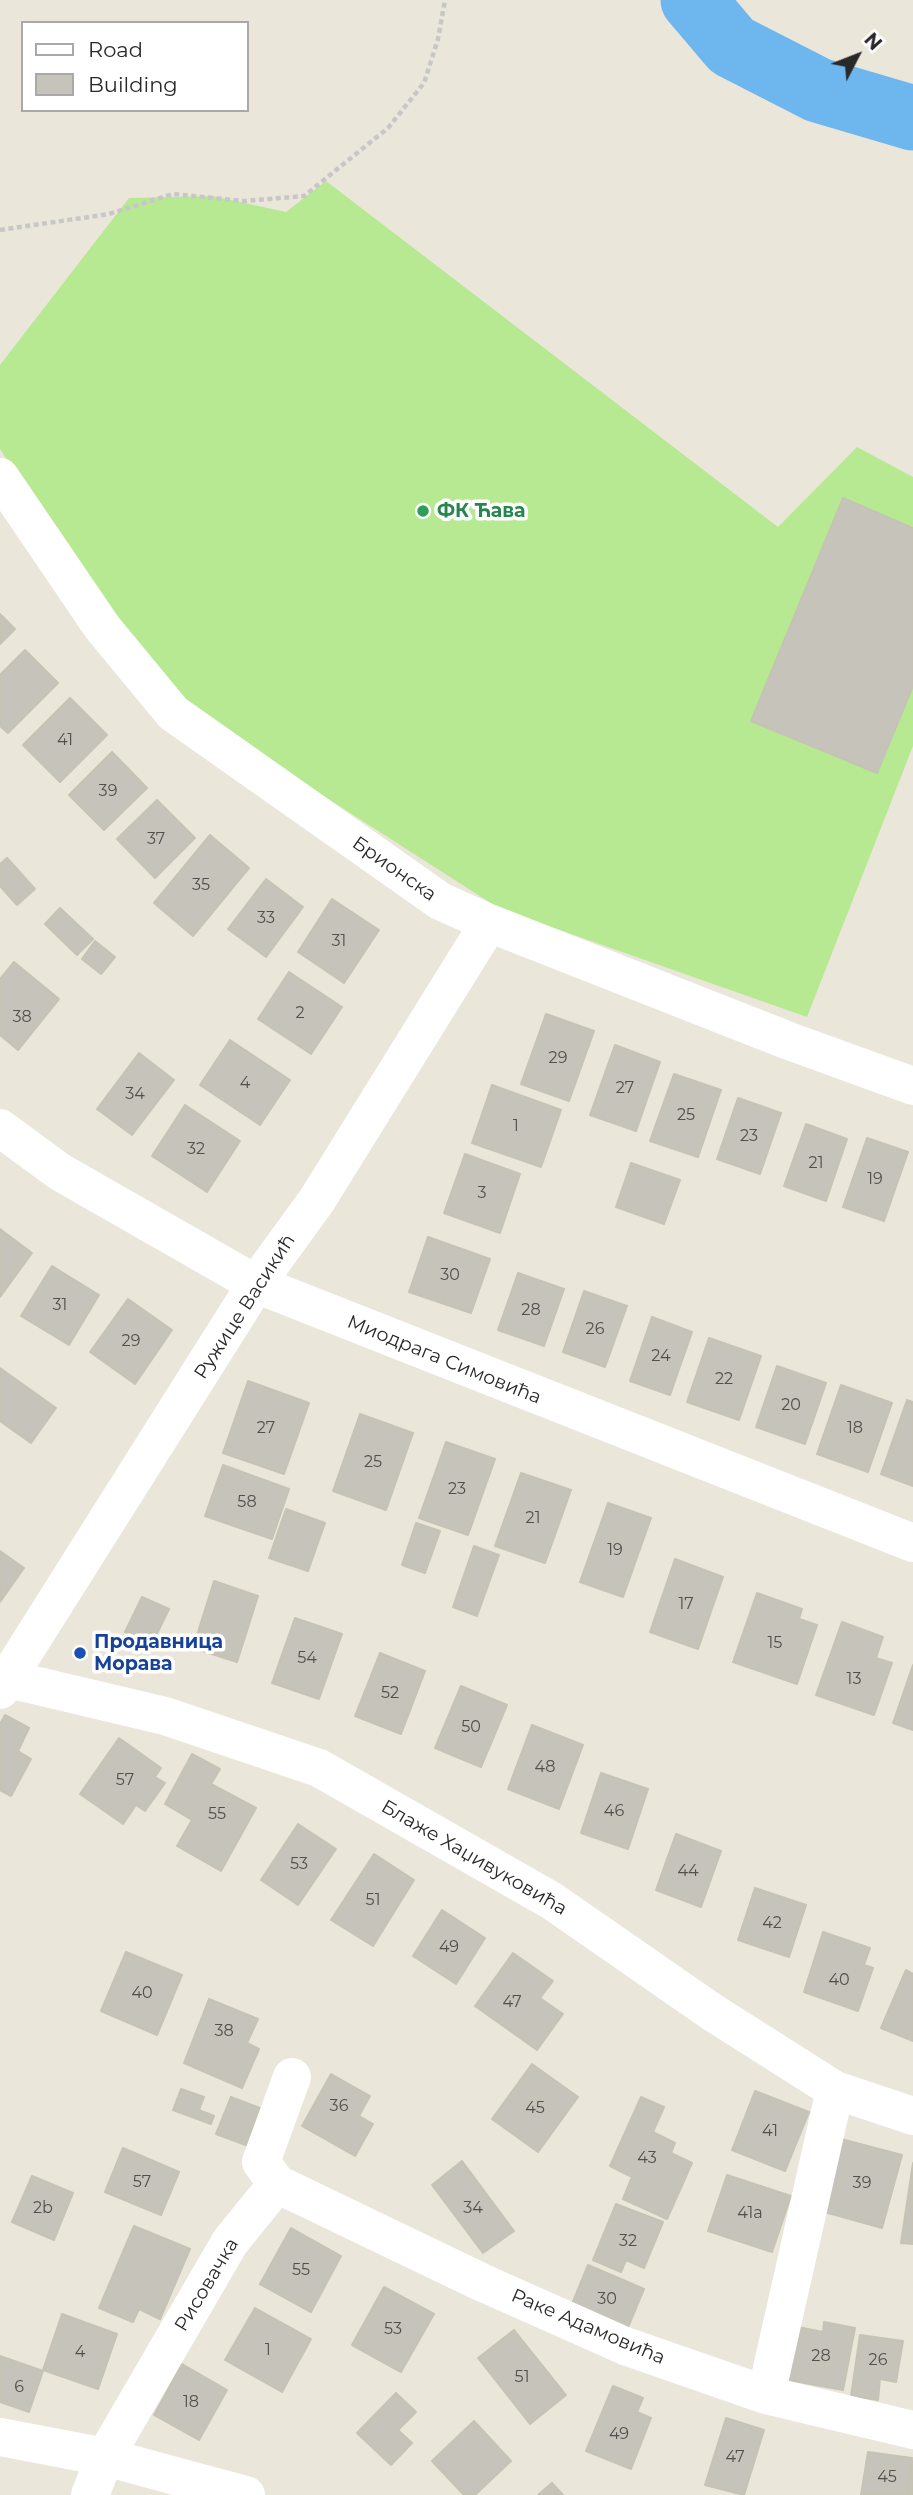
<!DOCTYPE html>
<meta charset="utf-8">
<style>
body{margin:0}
#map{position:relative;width:913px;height:2495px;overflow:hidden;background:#ebe6da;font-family:Montserrat,sans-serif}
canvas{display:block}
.legend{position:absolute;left:21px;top:21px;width:228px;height:91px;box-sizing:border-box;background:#fff;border:2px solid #a9a9a9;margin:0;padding:9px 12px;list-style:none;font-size:21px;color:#292929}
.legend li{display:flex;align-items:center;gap:14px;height:35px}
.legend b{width:35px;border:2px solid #a9a9a9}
.north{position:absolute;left:822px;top:21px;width:70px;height:70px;-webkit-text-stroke:5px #fff;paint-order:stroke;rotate:48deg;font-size:19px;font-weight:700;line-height:28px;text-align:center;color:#292929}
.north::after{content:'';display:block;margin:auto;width:24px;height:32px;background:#292929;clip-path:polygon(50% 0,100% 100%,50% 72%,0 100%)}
</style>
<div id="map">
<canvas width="913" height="2495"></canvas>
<ul class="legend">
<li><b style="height:9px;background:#fff"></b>Road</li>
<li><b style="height:19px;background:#c6c3ba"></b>Building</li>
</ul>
<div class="north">N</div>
</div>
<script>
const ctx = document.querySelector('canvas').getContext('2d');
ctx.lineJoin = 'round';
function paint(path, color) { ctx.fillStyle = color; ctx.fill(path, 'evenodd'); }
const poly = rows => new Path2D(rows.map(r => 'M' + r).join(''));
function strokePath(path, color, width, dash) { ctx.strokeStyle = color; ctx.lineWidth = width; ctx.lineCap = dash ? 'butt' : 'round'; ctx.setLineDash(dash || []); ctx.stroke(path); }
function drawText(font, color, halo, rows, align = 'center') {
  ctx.font = font + ' Montserrat,sans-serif'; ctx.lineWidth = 7; ctx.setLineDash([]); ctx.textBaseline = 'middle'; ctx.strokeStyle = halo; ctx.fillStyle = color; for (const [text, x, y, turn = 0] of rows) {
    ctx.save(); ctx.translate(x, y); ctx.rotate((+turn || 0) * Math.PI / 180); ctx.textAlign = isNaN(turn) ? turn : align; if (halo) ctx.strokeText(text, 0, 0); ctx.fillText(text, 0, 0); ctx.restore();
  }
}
paint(poly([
 [326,181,778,527,857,447,913,477,913,746,807,1017,500,909,166,695,0,449,0,365,129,198,212,196,286,212]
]), '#b6e992');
strokePath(poly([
 [693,0,732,46,818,90,913,118]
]), '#6db6ee', 65);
const building = poly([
 [843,498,913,528,913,686,877,773,751,721,843,498],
 [0,614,15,629,0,644,0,614],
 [25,650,58,683,8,733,0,726,0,675,25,650],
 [70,698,107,735,60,782,23,745,70,698],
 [112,752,147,788,104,830,69,795,112,752],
 [157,800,195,838,155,878,117,839,157,800],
 [210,835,249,868,193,936,154,903,210,835],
 [7,858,35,889,17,905,0,886,0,864,7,858],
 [266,879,303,907,266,957,228,929,266,879],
 [332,899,379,930,344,983,298,952,332,899],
 [60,908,93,939,77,955,45,924,60,908],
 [95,941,115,957,101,974,82,959,95,941],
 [14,962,59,999,18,1050,0,1035,0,979,14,962],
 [289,972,342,1007,311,1054,258,1019,289,972],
 [546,1014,594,1031,569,1101,521,1084,546,1014],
 [230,1040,290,1080,260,1125,200,1085,230,1040],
 [615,1045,660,1062,636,1131,590,1115,615,1045],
 [139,1053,174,1080,132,1135,97,1109,139,1053],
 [674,1074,721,1090,698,1157,650,1141,674,1074],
 [492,1085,561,1110,541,1167,472,1143,492,1085],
 [738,1098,781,1113,760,1174,717,1159,738,1098],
 [185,1105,240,1141,207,1192,152,1156,185,1105],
 [806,1124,847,1139,826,1201,784,1186,806,1124],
 [867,1138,908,1152,884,1221,843,1207,867,1138],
 [465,1154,520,1174,500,1233,444,1213,465,1154],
 [631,1163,680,1180,664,1224,616,1207,631,1163],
 [0,1229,32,1253,0,1297,0,1229],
 [428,1237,490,1259,471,1313,409,1292,428,1237],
 [52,1266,99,1295,69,1345,21,1316,52,1266],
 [518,1273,564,1289,544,1346,498,1330,518,1273],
 [584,1291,627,1306,605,1367,563,1352,584,1291],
 [128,1299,172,1330,135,1384,90,1352,128,1299],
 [652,1317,692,1332,670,1395,630,1381,652,1317],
 [709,1338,761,1356,739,1420,687,1402,709,1338],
 [777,1366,826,1383,805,1444,756,1427,777,1366],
 [0,1368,56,1408,31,1443,0,1421,0,1368],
 [248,1381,309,1403,284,1474,223,1453,248,1381],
 [841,1385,892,1403,868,1472,817,1454,841,1385],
 [907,1400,913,1402,913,1486,881,1474,907,1400],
 [360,1414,413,1433,386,1510,333,1491,360,1414],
 [446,1442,495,1459,468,1535,419,1518,446,1442],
 [223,1465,289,1489,272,1539,205,1516,223,1465],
 [521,1473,571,1490,545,1563,495,1546,521,1473],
 [608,1503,651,1518,623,1597,580,1582,608,1503],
 [286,1509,325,1523,308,1571,269,1558,286,1509],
 [416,1523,440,1531,425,1573,402,1565,416,1523],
 [474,1546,499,1555,477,1616,453,1607,474,1546],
 [0,1551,24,1568,0,1602,0,1551],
 [675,1559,723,1577,698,1649,650,1632,675,1559],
 [214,1581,258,1596,237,1662,193,1648,214,1581],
 [757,1593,802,1609,799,1619,817,1625,797,1684,733,1662,757,1593],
 [142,1597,169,1609,152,1644,125,1632,142,1597],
 [295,1618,342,1634,319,1699,272,1683,295,1618],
 [842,1622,883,1637,876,1658,892,1663,874,1715,816,1695,842,1622],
 [380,1653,425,1671,401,1734,355,1716,380,1653],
 [913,1665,913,1730,893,1723,913,1665],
 [461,1686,507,1705,481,1767,435,1748,461,1686],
 [5,1715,29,1728,18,1751,31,1759,11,1796,0,1790,0,1724,5,1715],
 [532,1725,583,1745,559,1809,508,1789,532,1725],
 [119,1738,161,1768,155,1777,165,1783,145,1811,136,1805,123,1824,80,1794,119,1738],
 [192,1754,220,1769,211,1784,256,1808,221,1871,177,1846,192,1820,165,1804,192,1754],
 [601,1773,648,1789,628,1849,581,1833,601,1773],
 [298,1824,336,1849,298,1905,261,1880,298,1824],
 [676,1834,721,1851,701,1907,656,1890,676,1834],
 [374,1854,414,1880,373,1946,331,1920,374,1854],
 [755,1888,806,1905,789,1957,738,1940,755,1888],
 [442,1910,485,1938,456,1984,413,1956,442,1910],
 [823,1932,870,1948,864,1965,873,1968,858,2011,804,1992,823,1932],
 [126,1952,182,1975,157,2035,101,2011,126,1952],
 [513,1953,553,1981,540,1998,563,2014,537,2050,475,2006,513,1953],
 [906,1970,913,1974,913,2041,881,2028,906,1970],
 [209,1999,258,2019,247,2043,259,2049,242,2088,184,2063,209,1999],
 [532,2064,578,2097,538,2152,492,2119,532,2064],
 [331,2074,370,2096,359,2116,373,2124,355,2156,302,2126,331,2074],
 [181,2089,204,2097,199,2110,214,2116,211,2124,173,2110,181,2089],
 [755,2091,809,2112,785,2171,732,2150,755,2091],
 [231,2097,265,2110,251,2147,216,2134,231,2097],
 [641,2097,664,2107,653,2132,675,2143,671,2153,692,2163,667,2219,623,2199,632,2177,610,2166,641,2097],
 [841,2139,902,2155,882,2228,821,2211,841,2139],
 [123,2148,179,2172,161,2215,105,2192,123,2148],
 [462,2161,514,2231,483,2253,432,2185,462,2161],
 [913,2163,913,2244,901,2243,913,2163],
 [727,2175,791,2196,772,2252,708,2231,727,2175],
 [32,2176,73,2193,54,2240,12,2222,32,2176],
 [616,2204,663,2222,644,2268,626,2260,621,2272,593,2260,616,2204],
 [134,2226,190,2249,160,2319,139,2309,133,2322,99,2308,134,2226],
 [291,2228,341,2256,311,2312,260,2284,291,2228],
 [588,2265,644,2289,626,2332,570,2309,588,2265],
 [384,2287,434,2314,401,2372,352,2345,384,2287],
 [255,2308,311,2339,282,2392,225,2360,255,2308],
 [62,2314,117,2334,98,2389,43,2370,62,2314],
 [824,2322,855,2328,843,2390,788,2380,798,2327,823,2332,824,2322],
 [514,2330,566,2395,530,2424,478,2358,514,2330],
 [860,2335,903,2341,896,2382,880,2379,878,2400,851,2396,860,2335],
 [0,2356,43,2371,29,2412,0,2402,0,2356],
 [182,2364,227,2390,199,2440,154,2415,182,2364],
 [613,2386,643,2398,637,2412,651,2418,631,2469,586,2451,613,2386],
 [396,2393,416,2412,398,2430,412,2443,391,2465,357,2433,396,2393],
 [726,2418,764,2430,744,2495,705,2485,726,2418],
 [474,2421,511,2461,475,2495,464,2495,432,2461,474,2421],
 [868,2452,912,2458,907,2495,861,2495,868,2452],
 [913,2461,913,2495,908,2495,913,2461],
 [552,2483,563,2495,538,2495,552,2483]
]);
paint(building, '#c6c3ba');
strokePath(building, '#c6c3b4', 2);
strokePath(poly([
 [0,230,109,214,173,194,244,201,304,196,388,128,424,83,438,39,445,0]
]), '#c7c7c7', 4.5, [5, 3.5]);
strokePath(poly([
 [0,477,102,627,173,713,440,901,489,923,789,1041,913,1086],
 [0,1128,60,1172,256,1284,913,1543],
 [0,1677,165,1716,319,1768,552,1901,712,2012,835,2090,913,2116],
 [0,1690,256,1284,317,1200,489,923],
 [277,2184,481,2282,625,2346,766,2395,913,2430],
 [766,2395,835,2090],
 [0,2437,105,2457,246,2495],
 [90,2495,105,2457,230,2242,277,2184,261,2162,292,2077]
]), '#fff', 38);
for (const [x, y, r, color] of [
 [423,511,7,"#2e9e5b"],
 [80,1653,7,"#1a4fb4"]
]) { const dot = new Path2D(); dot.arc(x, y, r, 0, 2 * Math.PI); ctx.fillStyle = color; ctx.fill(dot); strokePath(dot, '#fff', 2.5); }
drawText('16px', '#50504d', null, [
 ["41",65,740],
 ["39",108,791],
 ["37",156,839],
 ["35",201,885],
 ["33",266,918],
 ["31",339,941],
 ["2",300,1013],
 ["38",22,1017],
 ["29",558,1058],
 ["4",245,1083],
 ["27",625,1088],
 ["34",135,1094],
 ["25",686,1115],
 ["1",516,1126],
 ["23",749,1136],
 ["32",196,1149],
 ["21",816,1163],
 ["19",875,1179],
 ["3",482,1193],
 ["30",450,1275],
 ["31",60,1305],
 ["28",531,1310],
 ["26",595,1329],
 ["29",131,1341],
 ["24",661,1356],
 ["22",724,1379],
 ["20",791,1405],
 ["27",266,1428],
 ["18",855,1428],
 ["25",373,1462],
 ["23",457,1489],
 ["58",247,1502],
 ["21",533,1518],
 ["19",615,1550],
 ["17",686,1604],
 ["15",775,1643],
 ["54",307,1658],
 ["13",854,1679],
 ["52",390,1693],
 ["50",471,1727],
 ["48",545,1767],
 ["57",125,1780],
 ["46",614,1811],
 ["55",217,1814],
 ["53",299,1864],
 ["44",688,1871],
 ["51",373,1900],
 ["42",772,1923],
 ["49",449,1947],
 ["40",839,1980],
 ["40",142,1993],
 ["47",512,2002],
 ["38",224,2031],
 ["36",339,2106],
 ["45",535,2108],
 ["41",770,2131],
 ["43",647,2158],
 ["57",142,2182],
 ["39",862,2183],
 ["2b",43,2208],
 ["34",473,2208],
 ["41a",750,2213],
 ["32",628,2241],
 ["55",301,2270],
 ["30",607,2299],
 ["53",393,2329],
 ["1",268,2350],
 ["4",80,2352],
 ["28",821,2356],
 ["26",878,2360],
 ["51",522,2377],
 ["6",19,2387],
 ["18",191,2402],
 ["49",619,2434],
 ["47",735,2457],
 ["45",887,2477]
]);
drawText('bold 19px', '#27864d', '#fff', [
 ["ФК Ћава",437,511]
], 'left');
drawText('19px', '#292929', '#fff', [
 ["Брионска",394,869,35],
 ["Ружице Васикић",245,1307,-57],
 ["Миодрага Симовића",444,1360,22],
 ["Блаже Хаџивуковића",474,1858,30],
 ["Рисовачка",207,2285,-59],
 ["Раке Адамовића",588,2327,23]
]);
drawText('bold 19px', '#164399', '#fff', [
 ["Продавница",94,1642],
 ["Морава",94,1664]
], 'left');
</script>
